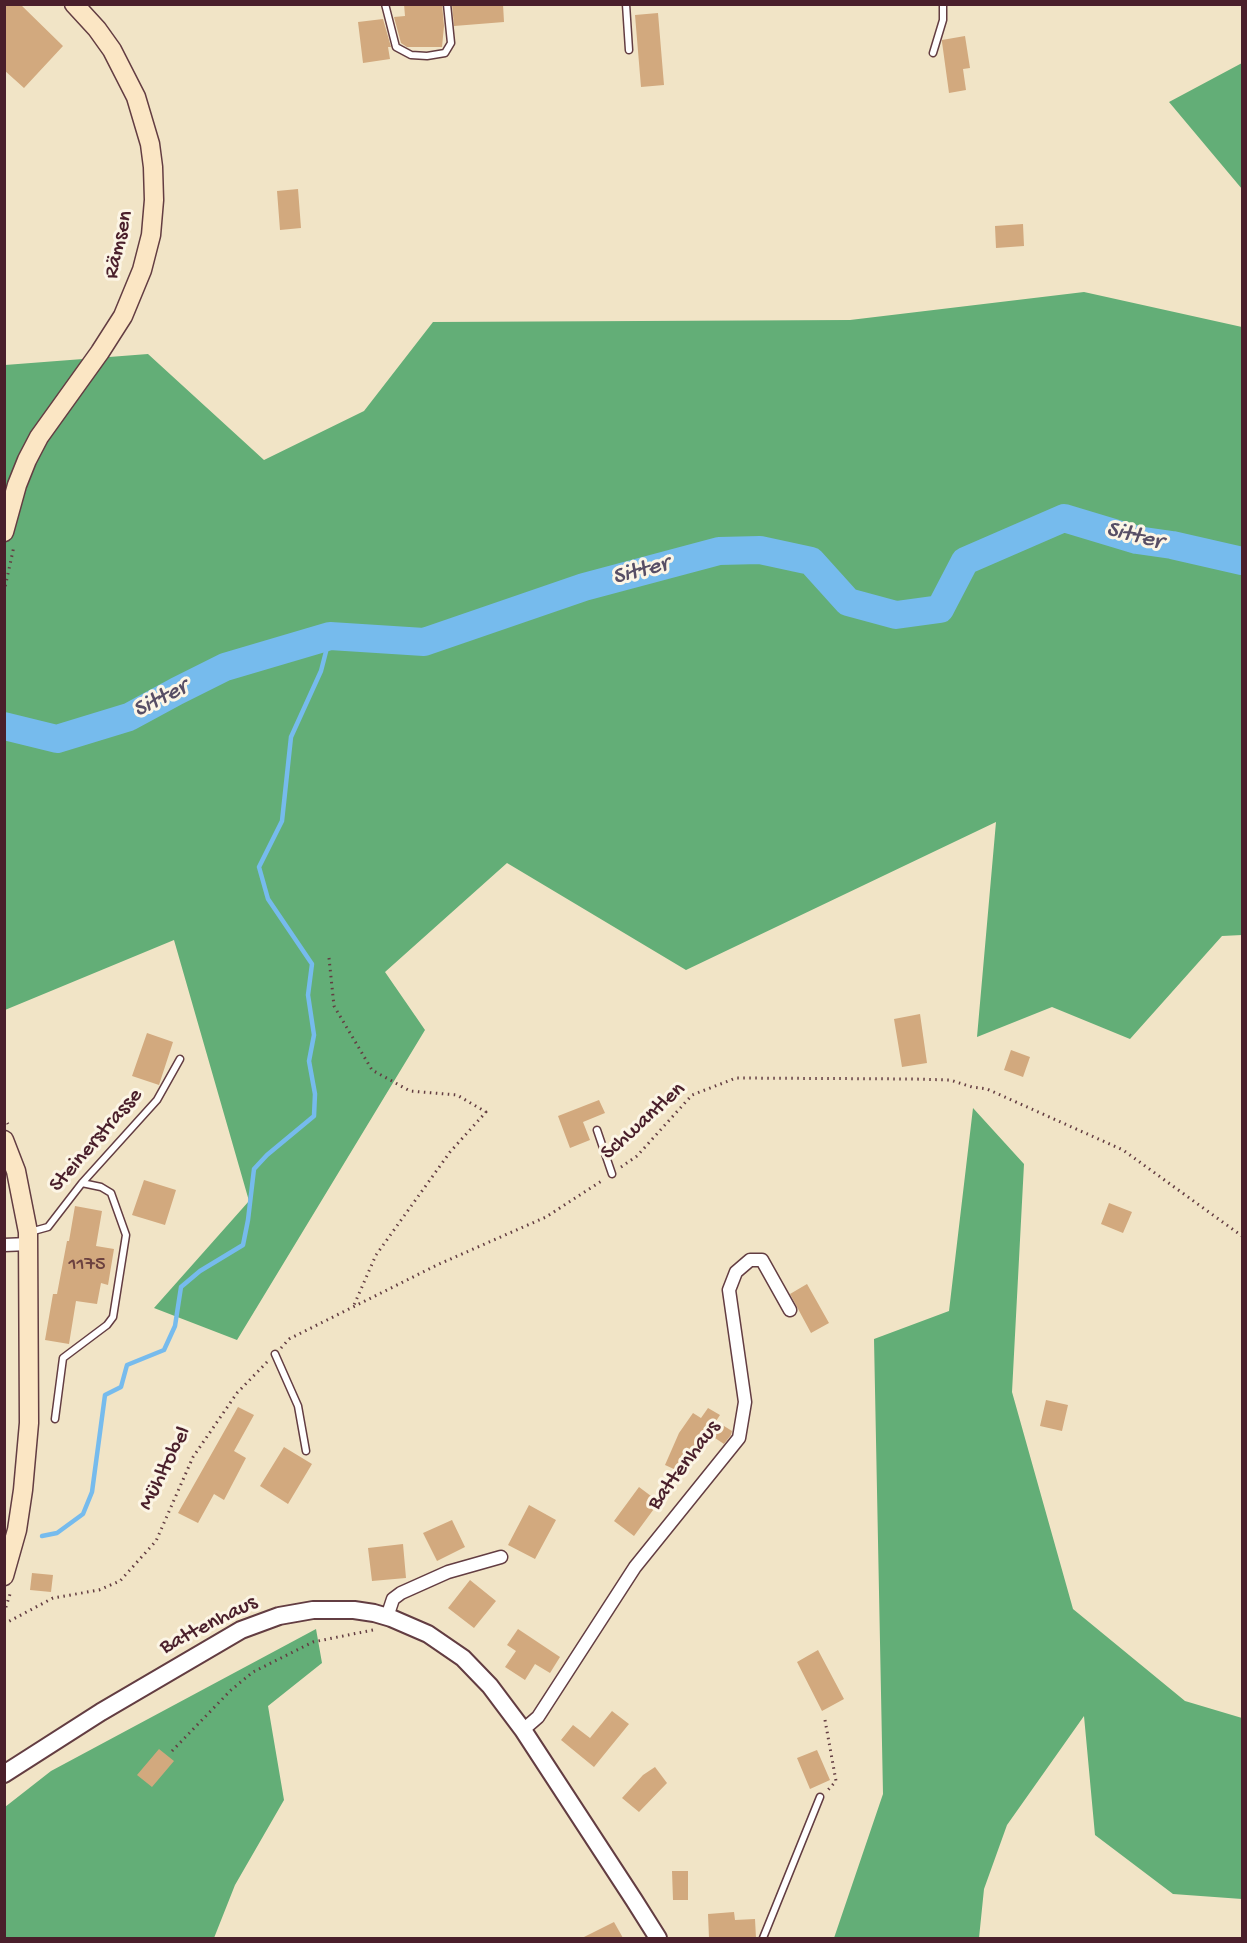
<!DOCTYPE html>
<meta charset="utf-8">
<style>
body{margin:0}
#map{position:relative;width:1247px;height:1943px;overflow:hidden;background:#f1e4c6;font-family:"Gochi Hand",sans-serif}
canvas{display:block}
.frame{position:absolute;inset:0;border:6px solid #4a1f2b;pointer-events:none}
</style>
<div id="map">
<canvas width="1247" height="1943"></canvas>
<div class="frame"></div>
</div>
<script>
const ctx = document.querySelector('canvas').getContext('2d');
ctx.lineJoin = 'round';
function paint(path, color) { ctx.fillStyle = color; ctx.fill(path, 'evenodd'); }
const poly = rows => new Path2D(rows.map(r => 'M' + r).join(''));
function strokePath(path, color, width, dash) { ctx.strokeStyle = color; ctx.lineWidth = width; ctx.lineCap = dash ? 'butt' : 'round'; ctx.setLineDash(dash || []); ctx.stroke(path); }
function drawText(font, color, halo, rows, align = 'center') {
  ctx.font = font + ' "Gochi Hand",sans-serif'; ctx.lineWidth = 6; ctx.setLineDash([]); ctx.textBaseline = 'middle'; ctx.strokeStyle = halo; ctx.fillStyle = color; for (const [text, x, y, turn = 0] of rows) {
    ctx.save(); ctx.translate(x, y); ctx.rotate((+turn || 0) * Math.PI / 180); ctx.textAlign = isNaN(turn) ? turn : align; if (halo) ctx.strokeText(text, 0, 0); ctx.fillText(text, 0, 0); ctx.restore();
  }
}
paint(poly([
 [1242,63,1242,189,1169,102],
 [1084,292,1242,327,1242,935,1222,936,1130,1039,1052,1007,977,1037,996,822,686,970,507,863,385,972,425,1030,237,1340,154,1308,249,1201,174,940,5,1010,5,365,148,354,264,460,364,411,433,322,850,320],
 [973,1108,1024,1164,1012,1392,1073,1609,1185,1701,1242,1718,1242,1899,1173,1894,1095,1835,1084,1716,1007,1825,984,1889,979,1938,834,1938,883,1794,874,1339,949,1311],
 [316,1629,322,1663,268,1706,284,1800,235,1885,214,1938,5,1938,5,1807,51,1771]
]), '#63ae77');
strokePath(poly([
 [42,1536,57,1533,83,1514,92,1492,105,1395,121,1387,127,1365,164,1350,175,1326,181,1287,200,1271,243,1245,248,1220,254,1169,267,1155,314,1116,315,1094,309,1061,314,1035,308,995,312,964,268,899,259,867,282,821,291,737,321,671,330,636]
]), '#76bbed', 4.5);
strokePath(poly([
 [4,726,57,739,129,717,177,691,225,667,330,636,424,642,584,587,719,551,760,550,811,561,848,602,896,615,940,609,965,561,1064,518,1137,540,1172,545,1242,561]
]), '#76bbed', 28);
paint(poly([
 [4,4,20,4,63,46,24,88,4,70],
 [404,4,442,4,444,26,442,47,407,47,401,43,394,17,405,16],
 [452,4,503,4,504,22,454,26],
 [658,13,664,85,641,87,635,15],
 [383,19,391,47,388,47,390,59,363,63,358,22],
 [965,36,970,68,963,69,966,90,949,93,942,42,942,40],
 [298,189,301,228,280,230,277,191],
 [1023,224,1024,246,996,248,995,226],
 [920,1014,927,1063,902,1067,894,1019],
 [147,1033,173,1042,159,1085,132,1076],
 [1011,1050,1030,1057,1023,1077,1004,1070],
 [599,1100,605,1113,583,1122,590,1140,570,1148,558,1116],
 [144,1180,176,1190,165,1225,132,1215],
 [1109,1203,1132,1212,1123,1233,1101,1224],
 [75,1206,102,1211,96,1246,114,1249,108,1285,101,1283,97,1304,76,1301,69,1344,45,1340,53,1294,57,1294,67,1241,69,1241],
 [807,1284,829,1323,811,1333,790,1294],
 [1046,1400,1068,1405,1062,1431,1040,1426],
 [238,1407,254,1415,234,1451,246,1458,224,1500,214,1494,198,1523,178,1513],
 [708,1408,720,1415,716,1421,732,1431,731,1435,724,1444,709,1434,696,1453,687,1475,665,1465,679,1433,693,1413,701,1418],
 [284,1447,312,1464,288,1504,260,1486],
 [639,1487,659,1502,634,1536,614,1521],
 [529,1505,556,1520,535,1559,508,1545],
 [452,1520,465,1547,437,1561,423,1533],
 [403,1544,406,1578,372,1581,368,1548],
 [32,1573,53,1575,51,1592,30,1590],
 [470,1580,496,1601,474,1628,448,1608],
 [518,1629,560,1657,550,1673,535,1664,525,1680,505,1667,516,1651,507,1645],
 [818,1650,844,1699,822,1711,797,1662],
 [612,1711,629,1724,594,1767,561,1740,573,1725,590,1738],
 [159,1749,174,1761,152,1787,137,1775],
 [817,1750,830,1780,810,1789,797,1758],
 [655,1767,667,1783,639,1812,622,1798,643,1775],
 [672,1871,688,1871,688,1900,673,1900],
 [734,1912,735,1920,755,1919,756,1938,709,1938,708,1914],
 [614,1922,623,1938,582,1938]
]), '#d2a97e');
const service = poly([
 [385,4,396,47,411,55,427,56,445,53,451,43,447,4],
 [626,4,629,50],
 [933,53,943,20,943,4],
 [597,1130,612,1174],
 [30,1232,48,1227,82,1183,157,1100,180,1059],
 [275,1354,298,1406,306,1451],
 [55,1419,63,1358,107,1325,113,1317,126,1235,111,1193,101,1187,82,1183],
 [763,1938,820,1797]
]);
const minor = poly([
 [4,1245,29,1244],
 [387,1617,393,1599,401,1593,448,1572,501,1557],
 [523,1730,538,1717,635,1567,739,1438,745,1402,729,1290,736,1272,750,1260,762,1260,790,1310]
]);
const tertiary = poly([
 [4,1774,101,1712,241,1630,279,1616,313,1610,354,1610,374,1613,391,1618,428,1634,463,1658,490,1686,523,1730,634,1900,658,1938]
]);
const secondary = poly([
 [4,532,17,485,27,460,39,437,100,352,123,316,142,270,151,235,154,200,153,167,150,144,136,97,112,50,97,29,74,4],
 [4,1140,16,1171,28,1232,29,1423,23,1490,17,1530,4,1576]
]);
strokePath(service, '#633d42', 9);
strokePath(minor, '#633d42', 15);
strokePath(tertiary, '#633d42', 20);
strokePath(secondary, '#633d42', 21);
strokePath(poly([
 [4,592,14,546],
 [329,958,334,1006,372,1070,410,1091,457,1095,486,1112,450,1152,376,1255,354,1305],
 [4,1118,8,1124],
 [621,1167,637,1156,692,1095,736,1078,914,1079,950,1080,972,1087,987,1089,1123,1150,1242,1236],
 [281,1348,289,1339,437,1265,546,1217,603,1180],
 [4,1613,11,1591],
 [4,1624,53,1598,99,1590,120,1581,156,1541,193,1457,237,1393,268,1361],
 [825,1720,836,1781,828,1790],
 [172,1751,231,1690,253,1672,313,1642,373,1630]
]), '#633d42', 3, [1.5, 4.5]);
strokePath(service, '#fff', 6);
strokePath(minor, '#fff', 12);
strokePath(tertiary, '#fff', 16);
strokePath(secondary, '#fbe6c4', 18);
drawText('20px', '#6c4240', null, [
 ["1175",87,1266]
]);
drawText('22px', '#4a1f2b', '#fcf5e5', [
 ["Rämsen",120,245,-77],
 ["Schwantlen",644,1122,-42],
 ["Steinerstrasse",97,1141,-49],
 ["Battenhaus",685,1466,-53],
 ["Mühltobel",166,1469,-63],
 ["Battenhaus",209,1626,-27]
]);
drawText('italic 24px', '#574e65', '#fcf5e5', [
 ["Sitter",1134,537,14],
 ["Sitter",641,572,-15],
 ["Sitter",161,700,-27]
]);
</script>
